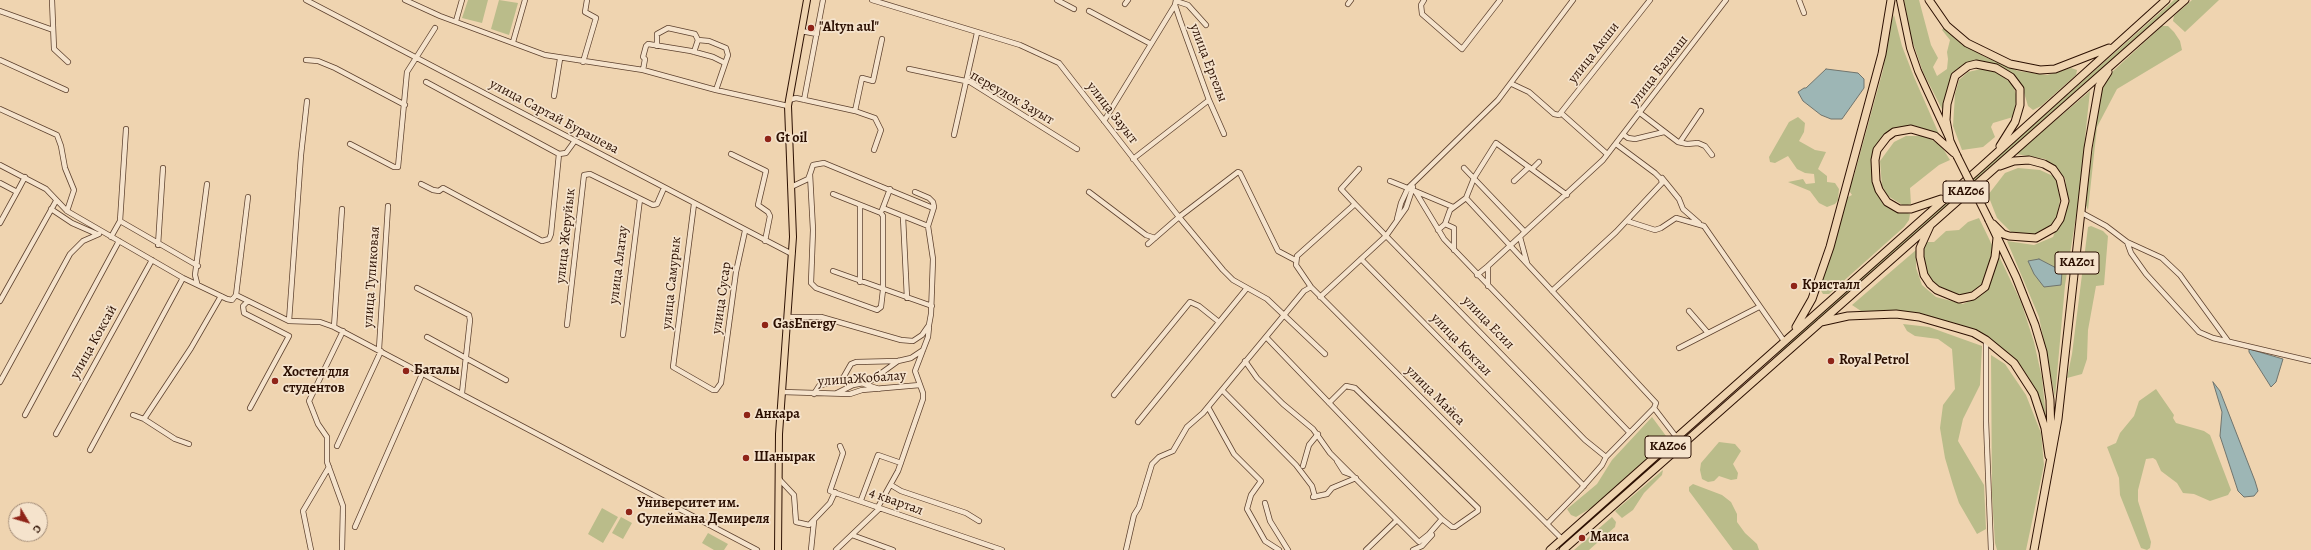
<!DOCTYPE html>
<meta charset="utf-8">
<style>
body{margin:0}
#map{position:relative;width:2311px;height:550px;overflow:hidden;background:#efd4b0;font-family:Alegreya,serif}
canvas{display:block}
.north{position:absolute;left:8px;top:502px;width:40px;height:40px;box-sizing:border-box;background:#f5e3cc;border:1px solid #a58f7b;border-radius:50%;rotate:128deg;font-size:11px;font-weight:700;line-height:16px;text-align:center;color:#2c1002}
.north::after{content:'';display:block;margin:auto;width:14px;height:18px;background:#8f2418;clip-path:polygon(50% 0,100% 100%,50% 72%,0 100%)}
</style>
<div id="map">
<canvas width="2311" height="550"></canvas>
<div class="north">С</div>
</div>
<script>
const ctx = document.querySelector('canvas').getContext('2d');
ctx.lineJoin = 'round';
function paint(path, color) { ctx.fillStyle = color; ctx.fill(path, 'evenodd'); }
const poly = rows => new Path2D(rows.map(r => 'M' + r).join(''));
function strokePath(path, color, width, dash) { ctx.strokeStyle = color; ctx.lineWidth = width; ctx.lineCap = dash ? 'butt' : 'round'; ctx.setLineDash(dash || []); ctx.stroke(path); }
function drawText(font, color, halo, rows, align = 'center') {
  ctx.font = font + ' Alegreya,serif'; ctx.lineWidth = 3.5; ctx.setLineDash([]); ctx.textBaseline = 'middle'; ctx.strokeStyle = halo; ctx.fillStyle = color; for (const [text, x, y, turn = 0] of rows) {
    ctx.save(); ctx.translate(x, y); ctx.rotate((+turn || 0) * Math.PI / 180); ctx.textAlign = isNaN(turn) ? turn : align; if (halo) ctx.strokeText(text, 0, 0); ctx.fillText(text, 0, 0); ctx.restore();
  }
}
paint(poly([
 [468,0,488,0,482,23,462,18],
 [499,0,518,3,509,35,491,29],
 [1904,0,1919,0,1931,45,1938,58,1933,67,1937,76,1947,69,1948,59,1947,52,1950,40,1942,30,1944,27,1957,40,1985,57,2018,71,2047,75,2071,68,2077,70,2076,75,2041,106,2033,110,2028,106,2022,86,2015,76,1995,65,1980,61,1964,64,1952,76,1944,113,1923,72,1911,37],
 [2174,0,2180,0,1760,373,1785,346],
 [2192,0,2219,0,2185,32,2173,21,2174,16],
 [1894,15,1902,46,1914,77,1939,134,1913,125,1896,128,1875,153,1872,177,1875,187,1887,205,1902,213,1905,212,1910,214,1909,220,1904,227,1829,294,1823,294,1820,289,1846,198,1852,195,1848,189,1854,176,1883,70,1889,27],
 [2162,26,2168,26,2174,32,2180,41,2182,50,2117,89,2097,127,2088,210,2085,203,2101,89,2111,73],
 [1981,69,1999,73,2013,85,2017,97,2013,117,1993,123,1991,127,1995,137,1983,147,1962,150,1953,126,1955,94,1959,80,1968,72],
 [2090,91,2078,204,2065,285,2055,397,2039,317,2007,241,2034,245,2053,237,2068,199,2065,178,2045,159,2016,154],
 [1798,117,1805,123,1804,132,1799,141,1815,150,1826,152,1818,169,1827,176,1827,182,1835,183,1839,189,1838,200,1835,204,1827,207,1819,203,1810,191,1788,182,1803,179,1806,184,1815,183,1814,174,1805,173,1797,169,1788,156,1775,163,1770,162,1769,157,1789,122],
 [1906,136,1927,136,1942,147,1950,160,1939,165,1910,188,1911,204,1904,206,1888,196,1882,186,1880,161,1894,142],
 [2018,168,2040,170,2053,176,2057,182,2060,200,2057,217,2052,225,2038,234,2013,234,1997,218,1988,195,2005,173],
 [1979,218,1992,245,1993,260,1983,283,1972,294,1952,295,1939,289,1927,275,1923,256,1925,242,1934,242,1946,231,1959,230,1968,222],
 [2091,226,2103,231,2108,236,2104,285,2096,286,2088,330,2087,359,2082,374,2067,378,2072,354,2088,227],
 [1916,250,1916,268,1922,285,1936,297,1963,304,1982,295,1994,272,1998,254,2021,302,2034,342,2042,378,2047,427,2041,405,2029,378,2018,362,1989,338,1913,313,1861,311,1852,305],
 [1903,324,1929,327,1982,346,1980,385,1963,419,1958,441,1984,485,1986,529,1977,534,1959,503,1953,485,1945,458,1940,428,1943,405,1955,389,1952,349,1938,339,1915,336,1907,331],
 [1991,355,2005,364,2026,395,2041,433,2044,465,2026,550,1997,550,1995,543,1992,496],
 [2156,389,2174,415,2173,418,2176,423,2204,431,2210,435,2231,490,2228,495,2210,501,2194,494,2183,493,2177,483,2161,471,2156,460,2153,458,2146,459,2138,490,2138,501,2151,542,2150,548,2147,550,2141,548,2120,495,2119,478,2107,447,2116,443,2120,433,2134,416,2139,401],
 [1652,417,1669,440,1596,505,1576,517,1571,515,1567,509,1597,484,1612,460],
 [1719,442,1735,444,1741,451,1733,464,1738,473,1737,479,1731,480,1719,476,1714,481,1708,482,1702,479,1700,470,1701,463],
 [1663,470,1662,475,1644,493,1633,510,1622,518,1615,511],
 [1693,484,1722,495,1731,502,1737,514,1737,522,1745,533,1757,544,1759,550,1733,550,1689,491,1689,487],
 [602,508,618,517,603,543,588,534],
 [621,517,632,523,623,539,612,533],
 [1612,517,1616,522,1615,527,1589,550,1574,550],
 [708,533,728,544,724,550,714,550,702,543]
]), '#babc8a');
const water = poly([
 [1826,69,1858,73,1864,79,1864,88,1842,119,1831,119,1821,115,1803,101,1798,92,1804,88,1806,88,1826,69],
 [2039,259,2062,271,2061,285,2044,287,2034,274,2028,261,2039,259],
 [2249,349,2283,359,2276,382,2271,387,2249,352,2249,349],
 [2213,382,2220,391,2255,481,2258,491,2254,496,2244,497,2238,491,2220,436,2222,412,2213,382]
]);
paint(water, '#9db6b5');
strokePath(water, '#70746d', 1);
const minor = poly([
 [52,0,54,49,68,62],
 [306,0,792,254],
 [405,0,440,16,545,55,643,70,716,90,788,106],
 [872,0,1020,45,1059,63,1179,217,1223,270,1233,280,1267,299,1325,354],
 [1057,0,1074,9],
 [1176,0,1175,5,1180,20,1209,100,1224,134],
 [1424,0,1421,5,1422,14,1462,49,1500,0],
 [1799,0,1804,13],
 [1176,1,1188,5,1206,25],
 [1125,4,1128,0],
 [1348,4,1351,0],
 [0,11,53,30],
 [1089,11,1151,44],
 [456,21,462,0],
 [801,31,817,34],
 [513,42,525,0],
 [657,46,657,34,668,28,695,34,698,40,709,41,726,48,728,55,716,90],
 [694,52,698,40],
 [0,60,66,90],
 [306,60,318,61,335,68,405,105],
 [583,62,596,18,585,12,587,0],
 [909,69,970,82,1077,149],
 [643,70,645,59,643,57,646,46,648,44,691,51,713,57,725,63],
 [1512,84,1529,92,1554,114,1559,115,1650,0],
 [554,96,560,59],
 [789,100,796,98,855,111,875,118,881,130,874,150],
 [804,100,823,0],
 [0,109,57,135,61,146,65,168,74,190,67,211],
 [855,111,862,78,873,81,882,39],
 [1561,113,1607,154],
 [1640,113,1678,142,1687,144,1698,143,1705,146,1712,155],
 [1104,121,1175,5],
 [954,135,977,33],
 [1624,135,1628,138,1635,139,1664,132],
 [1680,142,1701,111],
 [350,144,394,167,398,167,407,72,435,28],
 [559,154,566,153,574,142],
 [731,154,766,171,758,205,768,212,770,216,765,241],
 [1133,159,1209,100],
 [0,165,46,189,67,211,183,278,227,299,232,300,236,295,248,197],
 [1464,168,1525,232],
 [1359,169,1341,189,1355,204,1297,256,1296,265,1311,287,1562,539],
 [1532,169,1539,162],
 [1662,178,1679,199,1683,209,1699,223],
 [1390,181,1415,191,1444,239,1629,432],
 [1514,181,1529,167],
 [0,183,17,192,25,177],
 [421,184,433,190,439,191,443,188,542,241,549,239,551,234,559,154,426,82],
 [791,187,808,179,810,174],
 [1415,191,1453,207],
 [1089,192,1146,235,1155,238],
 [833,194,881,213,883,216,883,290,881,307,877,310,816,288,811,283,813,230,810,174,813,165,824,163,933,208],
 [1466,198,1656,403,1654,408,1606,457,1602,465,1581,489,1547,524],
 [694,204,673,367,713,390,716,390,721,383,736,272,745,231],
 [1355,204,1585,440,1606,457],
 [860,205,860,282],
 [883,208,928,226],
 [51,209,72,223,97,234],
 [882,210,890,189],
 [2082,213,2106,226,2127,242,2162,258,2180,275,2228,341],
 [903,217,907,298],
 [1397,219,1401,203,1408,188,1498,100,1573,0],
 [120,221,198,266],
 [1627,221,1655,230,1661,228,1676,218,1704,226,1784,341],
 [0,223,17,192],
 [1445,224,1454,228,1454,250],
 [1438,230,1445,224,1450,210,1466,198,1474,178,1496,143,1567,195],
 [111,237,120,221,126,129],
 [1520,237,1527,263],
 [2127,242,2131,253,2146,274,2199,332,2213,338,2311,361],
 [1148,244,1179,217,1238,172,1240,173,1278,251,1295,260],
 [158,245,163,168],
 [1361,259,1584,486],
 [833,271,932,306],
 [1477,275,1488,266],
 [197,283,195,275,207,184],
 [1488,286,1488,266,1603,160,1726,0],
 [1311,287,1304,291,1222,390,1296,465,1312,486,1315,497],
 [417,288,469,315,470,320,462,393],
 [1552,291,1616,232,1662,183,1661,179,1655,173,1616,144],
 [236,295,289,321,320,322,334,327,757,550],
 [1320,297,1386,236,1406,208,1413,187],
 [0,301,56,201],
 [248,301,243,306,244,313,289,336,250,408],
 [1689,311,1708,333],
 [788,317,821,317,901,340,913,341,922,335,929,325,931,314,933,259,928,226,934,207,933,202,929,198,915,192],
 [289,321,301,155,307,101],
 [567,325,584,175,590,174,653,205,657,204,664,188],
 [334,327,342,209],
 [623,335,640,199],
 [427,337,506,380],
 [1266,337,1380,456,1442,519,1452,527,1455,527,1478,511,1478,508,1355,388,1346,386,1329,403],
 [1986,340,1986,421,1991,550],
 [1679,348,1759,307],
 [379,349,388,206],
 [1245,361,1257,378,1283,404,1313,429,1330,453,1419,542,1429,534,1442,519],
 [0,382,70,254,83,241,99,234],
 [864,384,879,389],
 [782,392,850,394,862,390,920,385],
 [837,393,853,385,869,382,898,361],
 [814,394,819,386,843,378,851,364,856,362,898,361,911,358,923,350],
 [1114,395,1190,302,1199,306,1219,322],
 [1208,407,1234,454,1261,481,1251,495,1247,509,1265,541,1279,550],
 [1654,408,1677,438],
 [25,415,119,241],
 [133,415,144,419,191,348,221,296],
 [144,419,175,439,189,444],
 [1138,422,1247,288],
 [56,434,152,260],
 [337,446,381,351],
 [840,446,843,453,830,491,1002,550],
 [90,450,183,278],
 [1337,461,1344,472,1352,475],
 [1303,466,1309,445,1318,434],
 [779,479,794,495,796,522,809,525,830,503,835,492],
 [891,485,901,491,966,513,979,521],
 [1313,497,1327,494,1332,488,1356,478],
 [861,500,878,455,901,463],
 [1265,503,1270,521,1288,550],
 [878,507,898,471,923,399,923,393,915,371,928,337,929,327],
 [355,527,423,372],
 [852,535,893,550],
 [311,550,303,511,329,467],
 [342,550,343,506,327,462,327,437,318,424,309,401,343,331],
 [811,550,814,521],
 [836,550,880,508],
 [1126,550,1134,515,1139,507,1152,464,1159,457,1173,451,1187,427,1203,413,1222,390],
 [1366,550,1397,520],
 [1413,550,1422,546,1432,535]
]);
const major = poly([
 [1900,0,1910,48,1918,71,1948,136],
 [778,550,779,434,793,237,788,106,807,0]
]);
const highway = poly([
 [1929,0,1947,26,1967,43,2010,64,2040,70,2055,69,2109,48],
 [1957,156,1950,141,1946,120,1947,104,1955,76,1968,66,1976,64,1996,68,2011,77,2020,89,2020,105,2015,122,2000,146],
 [1941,199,1911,209,1899,209,1887,202,1879,190,1876,181,1875,160,1877,150,1887,137,1894,132,1911,129,1935,136,1954,153],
 [1989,220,2016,277,2035,325,2043,352,2050,400,2051,438],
 [1993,224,2003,234,2009,236,2036,238,2054,228,2060,219,2065,201,2060,179,2053,169,2044,164,2029,160,2014,161,2000,166],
 [1930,226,1920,248,1920,257,1924,275,1930,284,1937,290,1959,299,1973,296,1985,287,1995,257,1997,238],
 [1821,322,1848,316,1896,314,1919,317,1957,328,1974,333,1986,340,2014,363,2034,394,2045,428,2049,456],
 [1796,327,1812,299,1830,247,1882,54,1891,0],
 [1550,550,1981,167,2166,0],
 [1563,550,2185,0],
 [2034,550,2058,419,2088,148,2099,86,2108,72]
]);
strokePath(minor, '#5d412e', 6);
strokePath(major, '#2c1002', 8);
strokePath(highway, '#2c1002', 9);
strokePath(minor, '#f5e3cc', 4.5);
strokePath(major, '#efd4b0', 6);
strokePath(highway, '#efd4b0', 7);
const highwayBridge = poly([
 [1957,156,1989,220]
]);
strokePath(highwayBridge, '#2c1002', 9, []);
strokePath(highwayBridge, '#efd4b0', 7);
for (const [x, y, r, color] of [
 [811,28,4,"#8f2418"],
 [768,139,4,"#8f2418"],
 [1794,286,4,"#8f2418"],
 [765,325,4,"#8f2418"],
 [1831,361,4,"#8f2418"],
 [406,371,4,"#8f2418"],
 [275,381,4,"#8f2418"],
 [747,415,4,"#8f2418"],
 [746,458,4,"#8f2418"],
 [629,512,4,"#8f2418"],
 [1582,538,4,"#8f2418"]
]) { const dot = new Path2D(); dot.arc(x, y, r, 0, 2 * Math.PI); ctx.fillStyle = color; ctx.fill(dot); strokePath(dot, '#f5e3cc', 1.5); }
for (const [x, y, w] of [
 [1966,192,46],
 [2077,263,44],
 [1668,447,46]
]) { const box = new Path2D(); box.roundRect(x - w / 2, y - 11, w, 22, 3); ctx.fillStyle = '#f5e3cc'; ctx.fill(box); strokePath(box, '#2c1002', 1); }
drawText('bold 13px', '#2c1002', null, [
 ["KАZ06",1966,192],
 ["KАZ01",2077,263],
 ["KАZ06",1668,447]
]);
drawText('bold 14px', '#2c1002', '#f5e3cc', [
 ["\"Altyn aul\"",819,28],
 ["Gt oil",776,139],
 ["Кристалл",1802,286],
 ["GasEnergy",773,325],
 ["Royal Petrol",1839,361],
 ["Баталы",414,371],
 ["Хостел для",283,373],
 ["студентов",283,389],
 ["Анкара",755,415],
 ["Шанырак",754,458],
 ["Университет им.",637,504],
 ["Сулеймана Демиреля",637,520],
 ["Маиса",1590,538]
], 'left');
drawText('14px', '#2c1002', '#f5e3cc', [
 ["улица Акши",1594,53,-52],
 ["улица Ергелы",1208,63,69],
 ["улица Балкаш",1659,71,-52],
 ["переулок Зауыт",1012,98,30],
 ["улица Зауыт",1112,113,52],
 ["улица Сартай Бурашева",554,117,28],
 ["улица Жеруйык",566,236,-84],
 ["улица Алатау",619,265,-83],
 ["улица Тупиковая",372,277,-86],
 ["улица Самурык",672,283,-84],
 ["улица Сусар",722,298,-82],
 ["улица Есил",1488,323,46],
 ["улица Коксай",94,342,-61],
 ["улица Коктал",1461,345,46],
 ["улицаЖобалау",862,379,-4],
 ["улица Майса",1435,396,45],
 ["4 квартал",896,502,20]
]);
</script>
